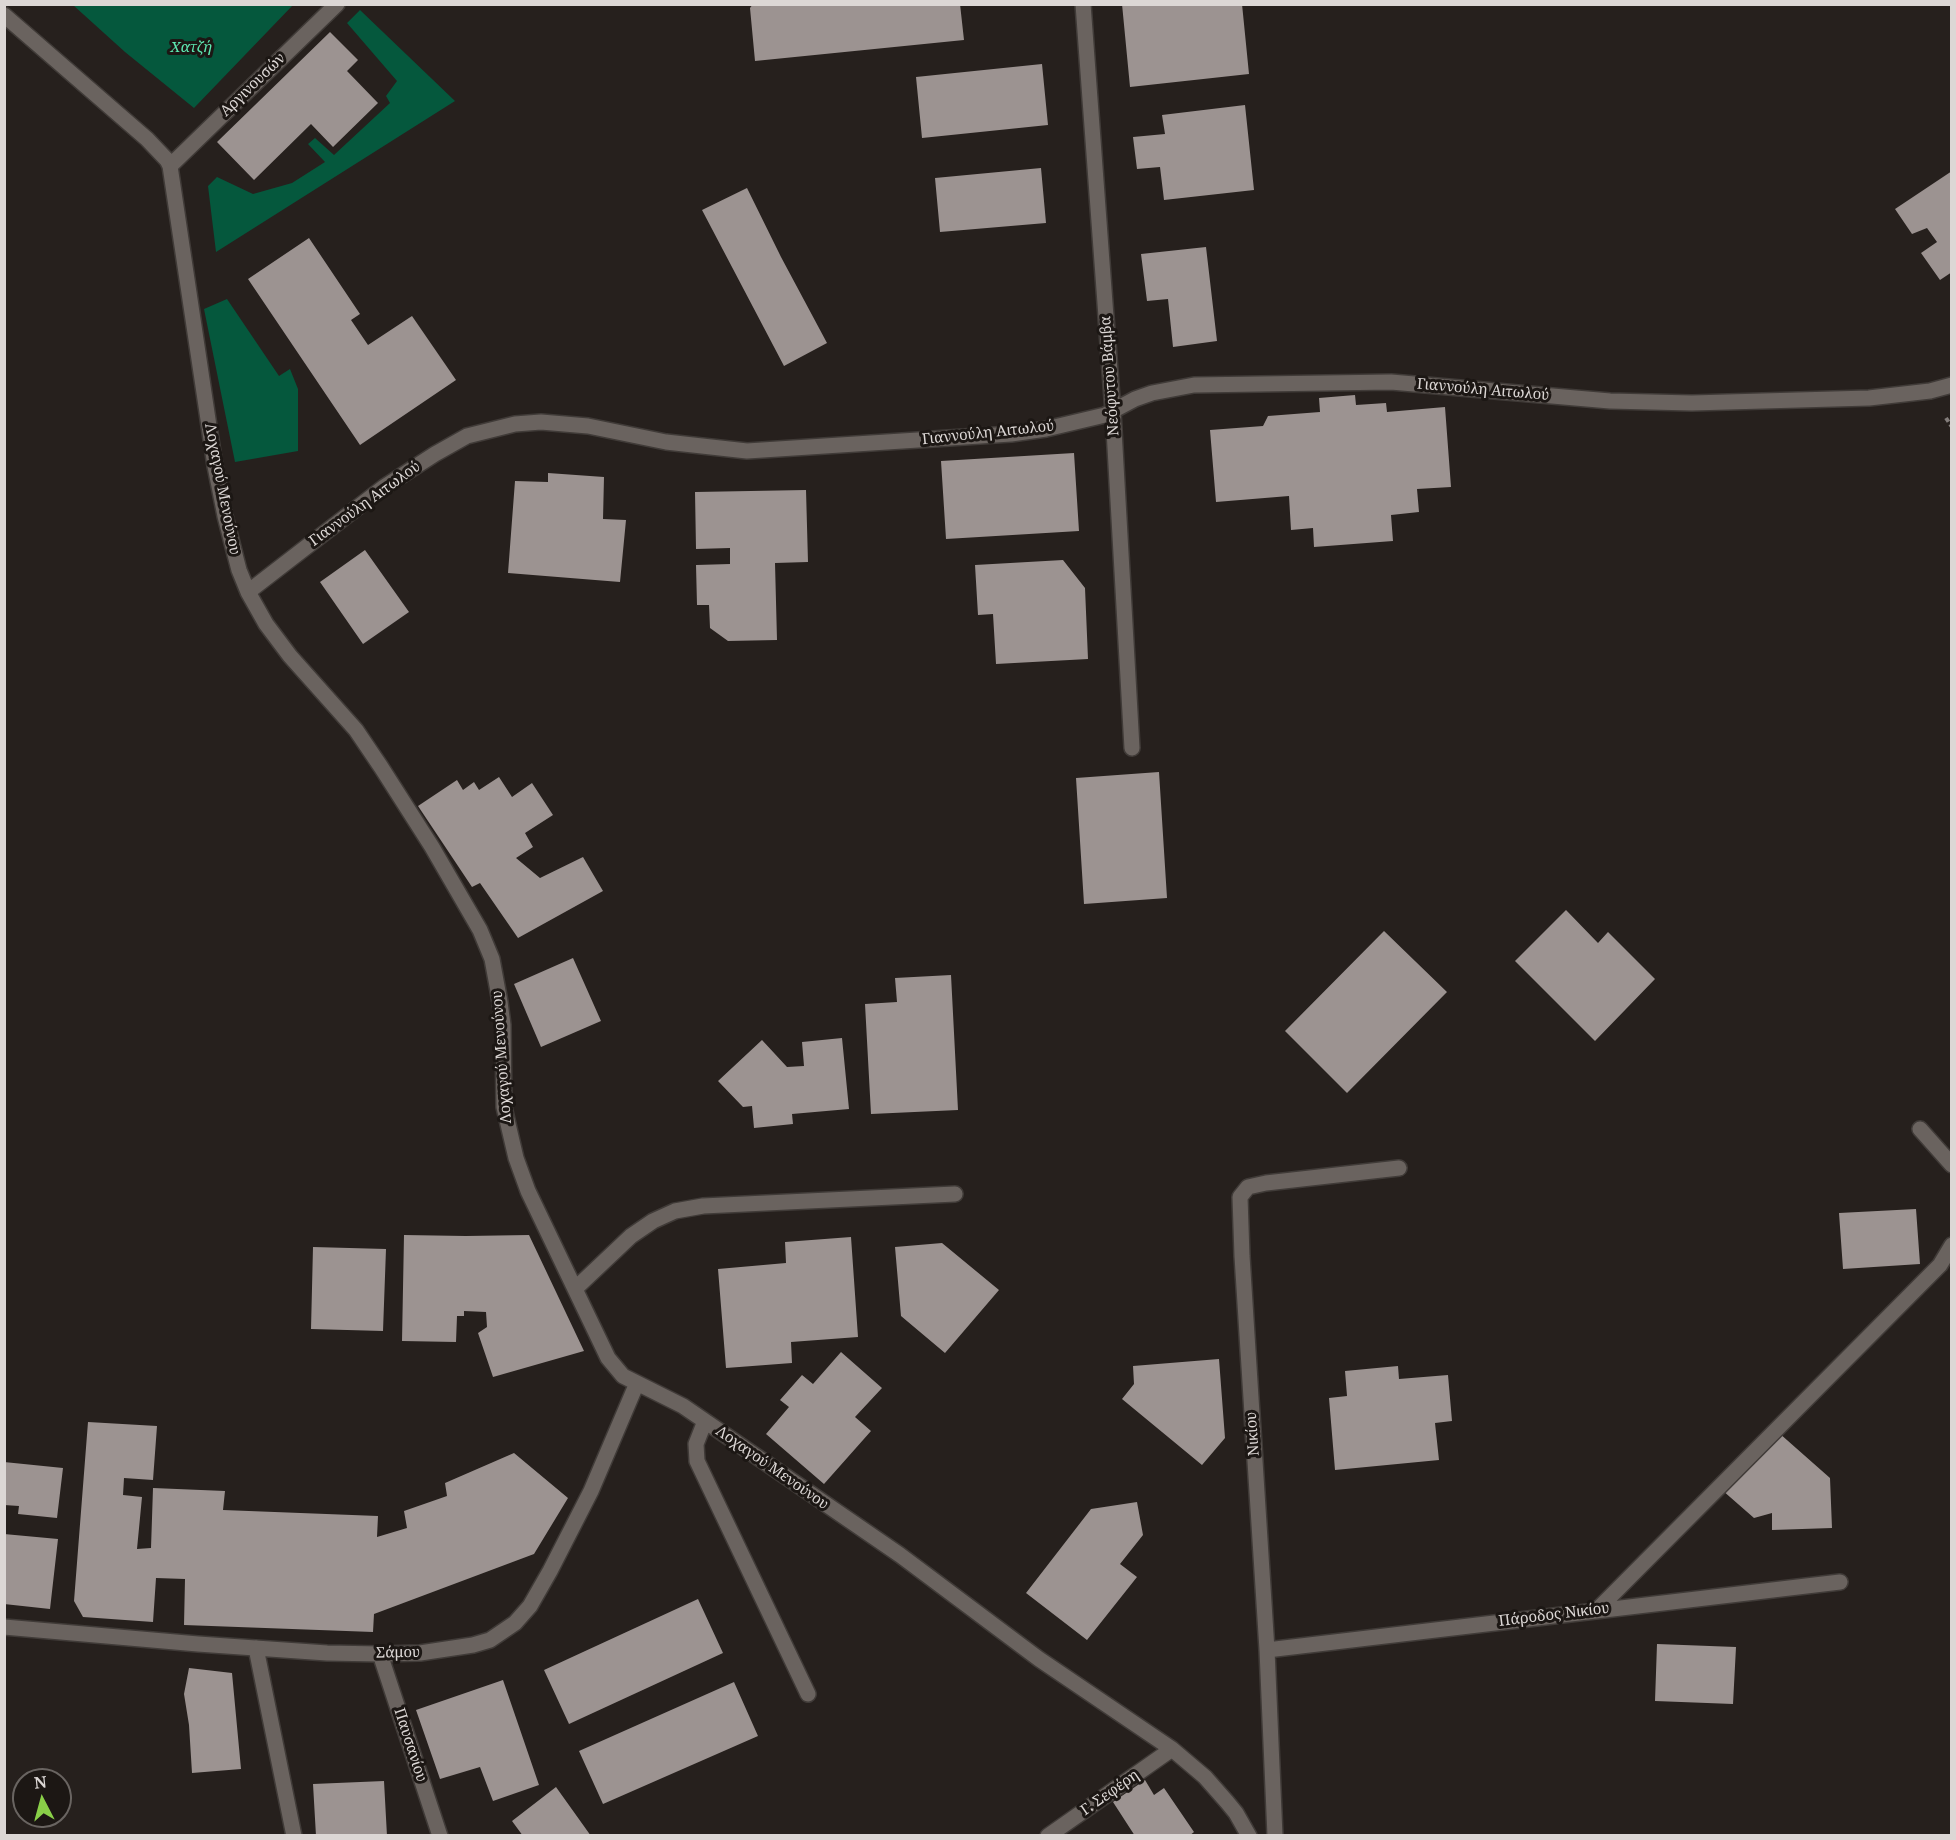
<!DOCTYPE html>
<meta charset="utf-8">
<style>
body{margin:0}
#map{position:relative;width:1956px;height:1840px;overflow:hidden;background:#26201d;font-family:"Noto Serif",serif}
canvas{display:block}
.frame{position:absolute;inset:0;border:6px solid #dcd7d5;pointer-events:none}
.north{position:absolute;left:12px;top:1768px;width:60px;height:60px;box-sizing:border-box;background:#1c1714;border:2px solid #696461;border-radius:50%;rotate:354deg;font-size:16px;font-weight:700;line-height:24px;text-align:center;color:#dcd7d5}
.north::after{content:'';display:block;margin:auto;width:21px;height:27px;background:#89cf48;clip-path:polygon(50% 0,100% 100%,50% 72%,0 100%)}
</style>
<div id="map">
<canvas width="1956" height="1840"></canvas>
<div class="frame"></div>
<div class="north">N</div>
</div>
<script>
const ctx = document.querySelector('canvas').getContext('2d');
ctx.lineJoin = 'round';
function paint(path, color) { ctx.fillStyle = color; ctx.fill(path, 'evenodd'); }
const poly = rows => new Path2D(rows.map(r => 'M' + r).join(''));
function strokePath(path, color, width, dash) { ctx.strokeStyle = color; ctx.lineWidth = width; ctx.lineCap = dash ? 'butt' : 'round'; ctx.setLineDash(dash || []); ctx.stroke(path); }
function drawText(font, color, halo, rows, align = 'center') {
  ctx.font = font + ' "Noto Serif",serif'; ctx.lineWidth = 6; ctx.setLineDash([]); ctx.textBaseline = 'middle'; ctx.strokeStyle = halo; ctx.fillStyle = color; for (const [text, x, y, turn = 0] of rows) {
    ctx.save(); ctx.translate(x, y); ctx.rotate((+turn || 0) * Math.PI / 180); ctx.textAlign = isNaN(turn) ? turn : align; if (halo) ctx.strokeText(text, 0, 0); ctx.fillText(text, 0, 0); ctx.restore();
  }
}
paint(poly([
 [73,5,293,5,194,108,125,52],
 [360,10,455,101,216,252,208,186,217,177,253,194,292,183,325,162,308,144,315,138,334,155,390,103,386,96,397,81,347,23],
 [227,299,279,376,290,369,298,389,298,451,235,462,204,309]
]), '#05583d');
paint(poly([
 [753,4,960,4,964,40,755,61,750,8],
 [1122,4,1242,4,1249,74,1130,87],
 [330,32,358,60,347,71,378,103,333,147,311,124,254,180,217,142],
 [1042,64,1048,125,922,138,916,77],
 [1245,105,1254,190,1164,200,1160,167,1137,169,1133,137,1165,134,1162,115],
 [1041,168,1046,223,940,232,935,178],
 [1952,171,1952,272,1940,280,1921,253,1937,242,1927,228,1912,234,1895,209],
 [747,188,781,257,827,343,784,366,702,210],
 [309,238,360,314,351,320,368,345,412,316,456,380,360,445,248,279],
 [1206,247,1217,341,1173,347,1168,299,1147,301,1141,254],
 [1355,395,1356,405,1386,403,1387,412,1445,407,1451,487,1417,489,1419,512,1391,515,1393,541,1314,547,1313,528,1291,530,1289,496,1216,502,1210,430,1263,426,1268,416,1320,412,1319,398],
 [1074,453,1079,531,946,539,941,461],
 [548,473,604,477,603,519,626,520,620,582,508,573,515,481,548,482],
 [806,490,808,562,775,563,777,640,728,641,710,628,709,605,697,605,696,565,730,564,730,548,696,549,695,492],
 [365,550,409,612,363,644,320,582],
 [1063,560,1085,588,1088,659,996,664,993,614,978,615,975,565],
 [1159,772,1167,898,1084,904,1076,778],
 [499,777,512,797,532,783,553,815,525,833,533,847,516,858,540,878,583,857,603,891,518,938,480,883,472,887,418,806,457,780,463,790,474,782,479,790],
 [1566,910,1598,943,1608,932,1655,979,1595,1041,1515,961],
 [1384,931,1447,992,1347,1093,1285,1031],
 [573,958,601,1021,541,1047,514,984],
 [951,975,958,1110,871,1114,865,1004,897,1002,895,978],
 [842,1038,849,1109,792,1114,793,1124,754,1128,752,1106,743,1107,718,1081,762,1040,787,1067,804,1066,802,1042],
 [1916,1209,1920,1264,1843,1269,1839,1213],
 [404,1235,466,1236,529,1235,584,1351,493,1377,478,1333,487,1327,486,1312,464,1311,464,1316,457,1316,456,1342,402,1341],
 [851,1237,858,1337,791,1342,792,1363,726,1368,718,1269,786,1263,785,1242],
 [942,1243,999,1290,945,1353,901,1316,895,1247],
 [313,1247,386,1249,383,1331,311,1329],
 [841,1352,882,1388,855,1417,871,1431,824,1484,766,1434,789,1407,780,1400,802,1375,813,1384],
 [1219,1359,1225,1438,1202,1465,1122,1399,1134,1384,1133,1366],
 [1398,1366,1399,1379,1448,1375,1452,1421,1435,1423,1439,1460,1335,1470,1329,1398,1347,1396,1345,1371],
 [88,1422,157,1426,153,1480,124,1478,123,1495,142,1497,137,1549,151,1548,153,1488,225,1491,223,1510,378,1516,377,1537,407,1528,404,1511,447,1496,445,1483,514,1453,568,1498,534,1554,374,1614,373,1632,184,1625,185,1579,156,1578,153,1622,83,1617,74,1601],
 [1779,1433,1830,1478,1832,1528,1772,1530,1772,1513,1754,1518,1722,1490],
 [4,1462,63,1468,57,1518,18,1514,19,1506,4,1505],
 [1137,1502,1143,1535,1120,1564,1137,1577,1087,1640,1026,1593,1091,1509],
 [4,1534,58,1539,50,1609,4,1604],
 [698,1599,723,1653,569,1724,544,1670],
 [1657,1644,1736,1647,1733,1704,1655,1701],
 [189,1668,232,1673,241,1769,192,1773,189,1725,184,1694],
 [503,1680,539,1785,493,1801,480,1767,440,1779,416,1710],
 [734,1682,758,1736,603,1804,579,1751],
 [1145,1780,1154,1795,1164,1788,1194,1832,1189,1836,1135,1836,1113,1802],
 [384,1781,387,1836,316,1836,313,1784],
 [556,1787,591,1836,523,1836,512,1821]
]), '#9c9391');
const street = poly([
 [1083,4,1113,412,1132,748],
 [4,15,147,139,167,160,170,166,215,466,225,516,239,570,248,592,266,624,290,656,356,730,381,767,432,847,480,930,492,959,500,1002,503,1025,504,1107,516,1158,528,1191,608,1358,623,1376,683,1406,900,1555,1039,1659,1172,1749,1205,1777,1227,1802,1236,1813,1249,1836],
 [170,166,337,4],
 [248,592,384,487,435,454,467,436,515,424,541,422,588,426,666,442,747,451,1011,434,1046,429,1105,415,1135,399,1152,393,1194,385,1391,382,1610,401,1692,403,1869,398,1930,391,1952,385],
 [1920,1129,1952,1165],
 [576,1288,631,1236,653,1221,675,1211,703,1206,955,1194],
 [705,1421,696,1444,697,1461,808,1694],
 [1597,1610,1940,1265,1952,1245],
 [4,1627,198,1644,327,1653,380,1654,420,1653,473,1645,490,1640,515,1623,530,1606,550,1571,591,1491,637,1383],
 [256,1648,294,1836],
 [1267,1650,1840,1582],
 [380,1654,440,1836],
 [1048,1836,1172,1749],
 [1275,1836,1267,1650,1242,1256,1240,1197,1248,1187,1266,1183,1399,1168]
]);
strokePath(street, '#403b38', 18);
strokePath(poly([
 [1946,418,1952,427]
]), '#837d7b', 4, [4.5, 3]);
strokePath(street, '#6a635f', 15);
drawText('italic 15px', '#5de8b1', '#1c1714', [
 ["Χατζή",191,48]
]);
drawText('15px', '#dcd7d5', '#1c1714', [
 ["Αργινουσών",253,85,-44],
 ["Νεόφυτου Βάμβα",1110,376,-94],
 ["Γιαννούλη Αιτωλού",1483,390,5],
 ["Γιαννούλη Αιτωλού",988,433,-6],
 ["Λοχαγού Μενούνου",222,489,79],
 ["Γιαννούλη Αιτωλού",365,504,-36],
 ["Λοχαγού Μενούνου",502,1057,-94],
 ["Νικίου",1253,1434,-94],
 ["Λοχαγού Μενούνου",772,1468,35],
 ["Πάροδος Νικίου",1554,1615,-7],
 ["Σάμου",398,1653,-1],
 ["Παυσανίου",410,1745,72],
 ["Γ. Σεφέρη",1110,1793,-35]
]);
</script>
